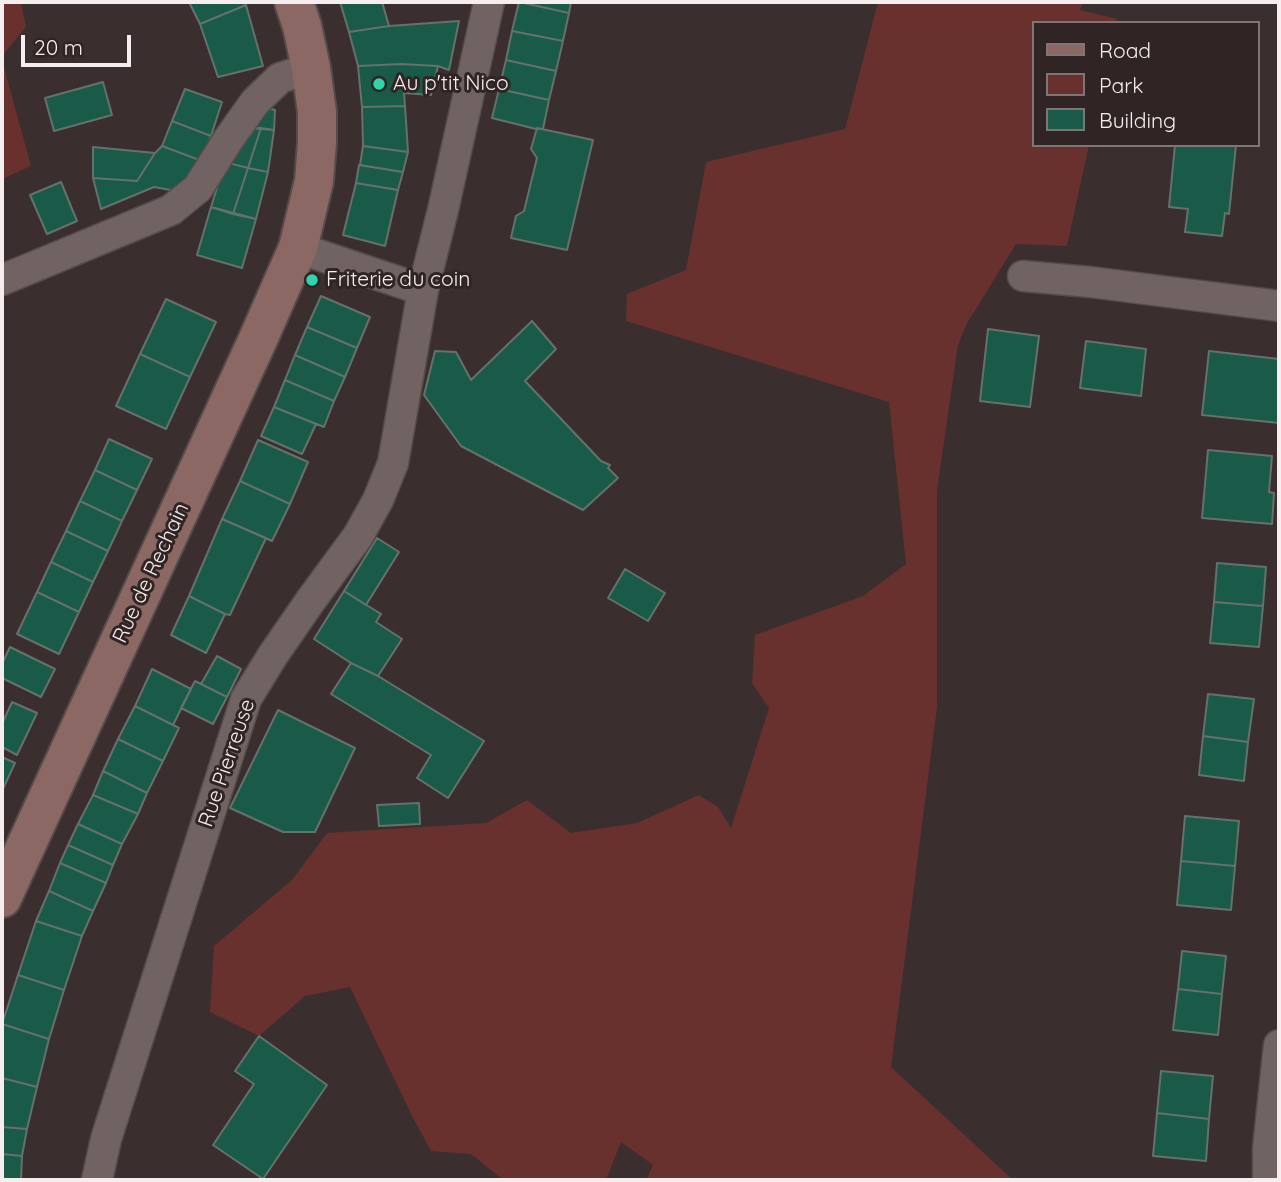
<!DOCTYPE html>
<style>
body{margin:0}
#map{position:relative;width:1281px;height:1182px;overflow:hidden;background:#3a2f2e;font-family:Quicksand,sans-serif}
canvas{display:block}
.frame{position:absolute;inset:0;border:4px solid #f6eeee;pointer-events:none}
.legend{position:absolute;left:1032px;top:21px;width:228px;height:126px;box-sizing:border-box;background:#302524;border:2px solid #7f7575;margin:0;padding:9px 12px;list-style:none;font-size:21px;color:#f6eeee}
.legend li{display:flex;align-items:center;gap:14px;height:35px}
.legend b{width:35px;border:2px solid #7f7575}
.scale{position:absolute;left:21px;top:35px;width:110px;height:32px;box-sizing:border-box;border:4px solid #f6eeee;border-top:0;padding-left:9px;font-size:21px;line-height:24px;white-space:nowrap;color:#f6eeee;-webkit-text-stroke:5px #302524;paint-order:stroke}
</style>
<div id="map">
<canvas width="1281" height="1182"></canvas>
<div class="frame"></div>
<ul class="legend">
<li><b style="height:9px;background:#8c6864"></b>Road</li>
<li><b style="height:19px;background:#68312d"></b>Park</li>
<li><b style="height:19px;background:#195b48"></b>Building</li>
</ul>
<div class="scale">20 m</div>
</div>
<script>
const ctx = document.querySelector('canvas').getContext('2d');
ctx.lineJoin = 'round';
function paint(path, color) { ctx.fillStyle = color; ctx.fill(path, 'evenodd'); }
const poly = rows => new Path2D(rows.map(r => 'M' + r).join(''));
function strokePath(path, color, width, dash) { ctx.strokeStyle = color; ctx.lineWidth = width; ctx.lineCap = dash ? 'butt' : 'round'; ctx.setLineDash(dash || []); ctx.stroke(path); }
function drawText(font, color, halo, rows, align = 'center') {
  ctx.font = font + ' Quicksand,sans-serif'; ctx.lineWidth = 6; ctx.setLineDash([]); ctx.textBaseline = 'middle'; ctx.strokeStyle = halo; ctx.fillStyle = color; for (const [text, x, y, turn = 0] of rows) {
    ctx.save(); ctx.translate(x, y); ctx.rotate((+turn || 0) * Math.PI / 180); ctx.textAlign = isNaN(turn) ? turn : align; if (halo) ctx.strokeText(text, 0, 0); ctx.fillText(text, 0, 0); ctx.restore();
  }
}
paint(poly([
 [2,2,21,2,26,27,2,56],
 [878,2,1083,2,1080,10,1117,19,1116,23,1034,23,1034,145,1089,145,1067,246,1016,244,966,325,958,345,937,490,937,707,891,1067,1013,1180,646,1180,653,1165,621,1142,606,1180,503,1180,471,1154,431,1151,412,1116,350,987,305,996,259,1036,210,1012,214,946,292,880,327,833,486,823,527,800,571,833,637,823,699,795,718,807,731,828,769,708,752,683,755,635,863,596,906,564,889,402,626,321,627,294,686,270,706,162,845,129],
 [2,60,31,166,2,179]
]), '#68312d');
const building = poly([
 [189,2,244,2,246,5,200,24,189,2],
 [340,2,382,2,389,26,349,32,340,2],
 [519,2,569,13,563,41,512,31,519,2],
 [519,2,571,2,569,13,519,2],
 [246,5,263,66,218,77,200,24,246,5],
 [459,21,449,70,438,66,401,64,358,66,349,32,389,26,459,21],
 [512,31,563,41,556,71,506,60,512,31],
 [506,60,556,71,549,100,499,89,506,60],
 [401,64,438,66,431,95,404,93,405,106,362,107,358,66,401,64],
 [103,82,112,115,54,131,45,98,103,82],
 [185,89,222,102,211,136,172,121,185,89],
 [499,89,549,100,543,129,536,129,492,118,499,89],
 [405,106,408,152,363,146,362,107,405,106],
 [263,107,275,110,274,130,249,128,263,107],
 [172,121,211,136,202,161,162,146,172,121],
 [249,128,261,128,248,168,225,162,249,128],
 [261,128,274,130,268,172,248,168,261,128],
 [537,128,593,140,567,250,511,238,516,216,524,211,537,158,531,149,537,128],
 [1175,145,1236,145,1229,214,1225,213,1222,236,1185,232,1188,209,1169,207,1175,145],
 [162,146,202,161,176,191,154,187,101,209,93,178,137,181,155,153,162,146],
 [363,146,408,152,403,172,360,165,363,146],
 [93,147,155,153,137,181,93,178,93,147],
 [225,162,248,168,233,214,211,207,225,162],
 [359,165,403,172,398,190,356,183,359,165],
 [248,168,268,172,256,219,233,214,248,168],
 [61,182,77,221,47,234,30,195,61,182],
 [356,183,398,190,385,246,343,235,356,183],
 [211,207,256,219,242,268,197,255,211,207],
 [321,296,370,317,357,348,307,327,321,296],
 [166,299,216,322,190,377,140,354,166,299],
 [532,321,556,349,525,381,601,461,610,465,608,468,618,478,583,510,461,446,424,395,435,351,456,352,471,380,532,321],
 [307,327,357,348,345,377,295,355,307,327],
 [988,329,1039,336,1030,407,980,401,988,329],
 [1086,341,1146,349,1141,396,1080,388,1086,341],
 [1209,351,1279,359,1279,423,1202,415,1209,351],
 [140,354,190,377,166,429,116,406,140,354],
 [295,355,345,377,334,401,285,380,295,355],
 [285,380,334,401,324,427,274,407,285,380],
 [274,407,316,424,302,454,261,436,274,407],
 [109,439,152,459,137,490,95,470,109,439],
 [258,440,308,462,290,504,240,481,258,440],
 [1208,450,1272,456,1269,492,1274,493,1272,524,1202,518,1208,450],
 [95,470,137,490,122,521,80,501,95,470],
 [240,481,290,504,272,541,222,519,240,481],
 [80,501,122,521,108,551,66,531,80,501],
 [222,519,266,538,230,615,225,614,189,596,222,519],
 [66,531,108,551,93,582,51,562,66,531],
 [377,538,399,552,366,605,344,591,377,538],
 [51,562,93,582,79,612,37,592,51,562],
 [1217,563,1266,567,1263,606,1214,602,1217,563],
 [625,569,665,593,648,621,608,598,625,569],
 [344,591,381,614,376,622,402,639,378,676,351,663,314,639,344,591],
 [37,592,79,612,59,654,17,634,37,592],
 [189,596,225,614,206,653,171,635,189,596],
 [1214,602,1263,606,1259,647,1210,643,1214,602],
 [10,647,55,669,41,697,2,678,2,664,10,647],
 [217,656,241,669,227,697,201,684,217,656],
 [351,663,378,676,484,741,448,798,417,778,431,755,331,694,351,663],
 [152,669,191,689,173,725,135,706,152,669],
 [195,681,227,697,213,724,181,708,195,681],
 [1208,694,1254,699,1248,742,1203,736,1208,694],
 [12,702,37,713,17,755,2,747,2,724,12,702],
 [135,706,179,728,163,761,118,739,135,706],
 [278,710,355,748,315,832,283,832,230,808,278,710],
 [1203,736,1248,742,1244,781,1199,775,1203,736],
 [118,739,163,761,147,793,103,771,118,739],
 [2,757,15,763,2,791,2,757],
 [103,771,147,793,138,814,93,795,103,771],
 [93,795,138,814,122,844,78,824,93,795],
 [419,803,420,824,379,826,377,805,419,803],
 [1185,816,1239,821,1235,866,1181,861,1185,816],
 [78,824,122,844,113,865,68,845,78,824],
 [68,845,113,865,106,883,60,863,68,845],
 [1181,861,1235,866,1231,910,1177,905,1181,861],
 [60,863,106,883,93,911,49,891,60,863],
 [49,891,93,911,82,936,36,921,49,891],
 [36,921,82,936,64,990,18,975,36,921],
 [1182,951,1226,956,1222,994,1178,989,1182,951],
 [18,975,64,990,49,1039,2,1024,18,975],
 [1178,989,1222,994,1218,1035,1173,1030,1178,989],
 [2,1024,49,1039,37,1087,2,1078,2,1024],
 [259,1036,327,1085,263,1179,213,1145,254,1084,235,1071,259,1036],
 [1161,1071,1213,1076,1209,1119,1157,1113,1161,1071],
 [2,1078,37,1087,27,1129,2,1127,2,1078],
 [1157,1113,1209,1119,1206,1161,1153,1156,1157,1113],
 [2,1127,27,1129,22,1156,2,1154,2,1127],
 [2,1154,22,1156,21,1180,2,1180,2,1154]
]);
paint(building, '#195b48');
strokePath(building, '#65716c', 2);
const street = poly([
 [298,248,423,290,443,210,489,2],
 [1023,276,1090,282,1279,306],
 [2,280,171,210,198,188,228,140,255,102,280,78,311,68],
 [97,1180,106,1139,246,699,273,655,311,600,358,536,378,500,393,463,423,290],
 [1268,1180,1268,1148,1279,1045]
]);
const secondary = poly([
 [2,898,259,337,298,248,314,181,317,142,317,112,311,68,302,26,294,2]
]);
strokePath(street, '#544b4a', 33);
strokePath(secondary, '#544b4a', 42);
strokePath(street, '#706361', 30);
strokePath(secondary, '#8c6864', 38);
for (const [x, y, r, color] of [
 [379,84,7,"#30d4a9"],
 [312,280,7,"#30d4a9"]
]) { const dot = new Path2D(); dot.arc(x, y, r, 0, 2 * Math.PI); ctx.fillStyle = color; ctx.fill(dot); strokePath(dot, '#302524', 2.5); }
drawText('21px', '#f6eeee', '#302524', [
 ["Au p'tit Nico",393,84],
 ["Friterie du coin",326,280]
], 'left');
drawText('21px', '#f6eeee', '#302524', [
 ["Rue de Rechain",151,573,-65],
 ["Rue Pierreuse",227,763,-71]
]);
</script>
